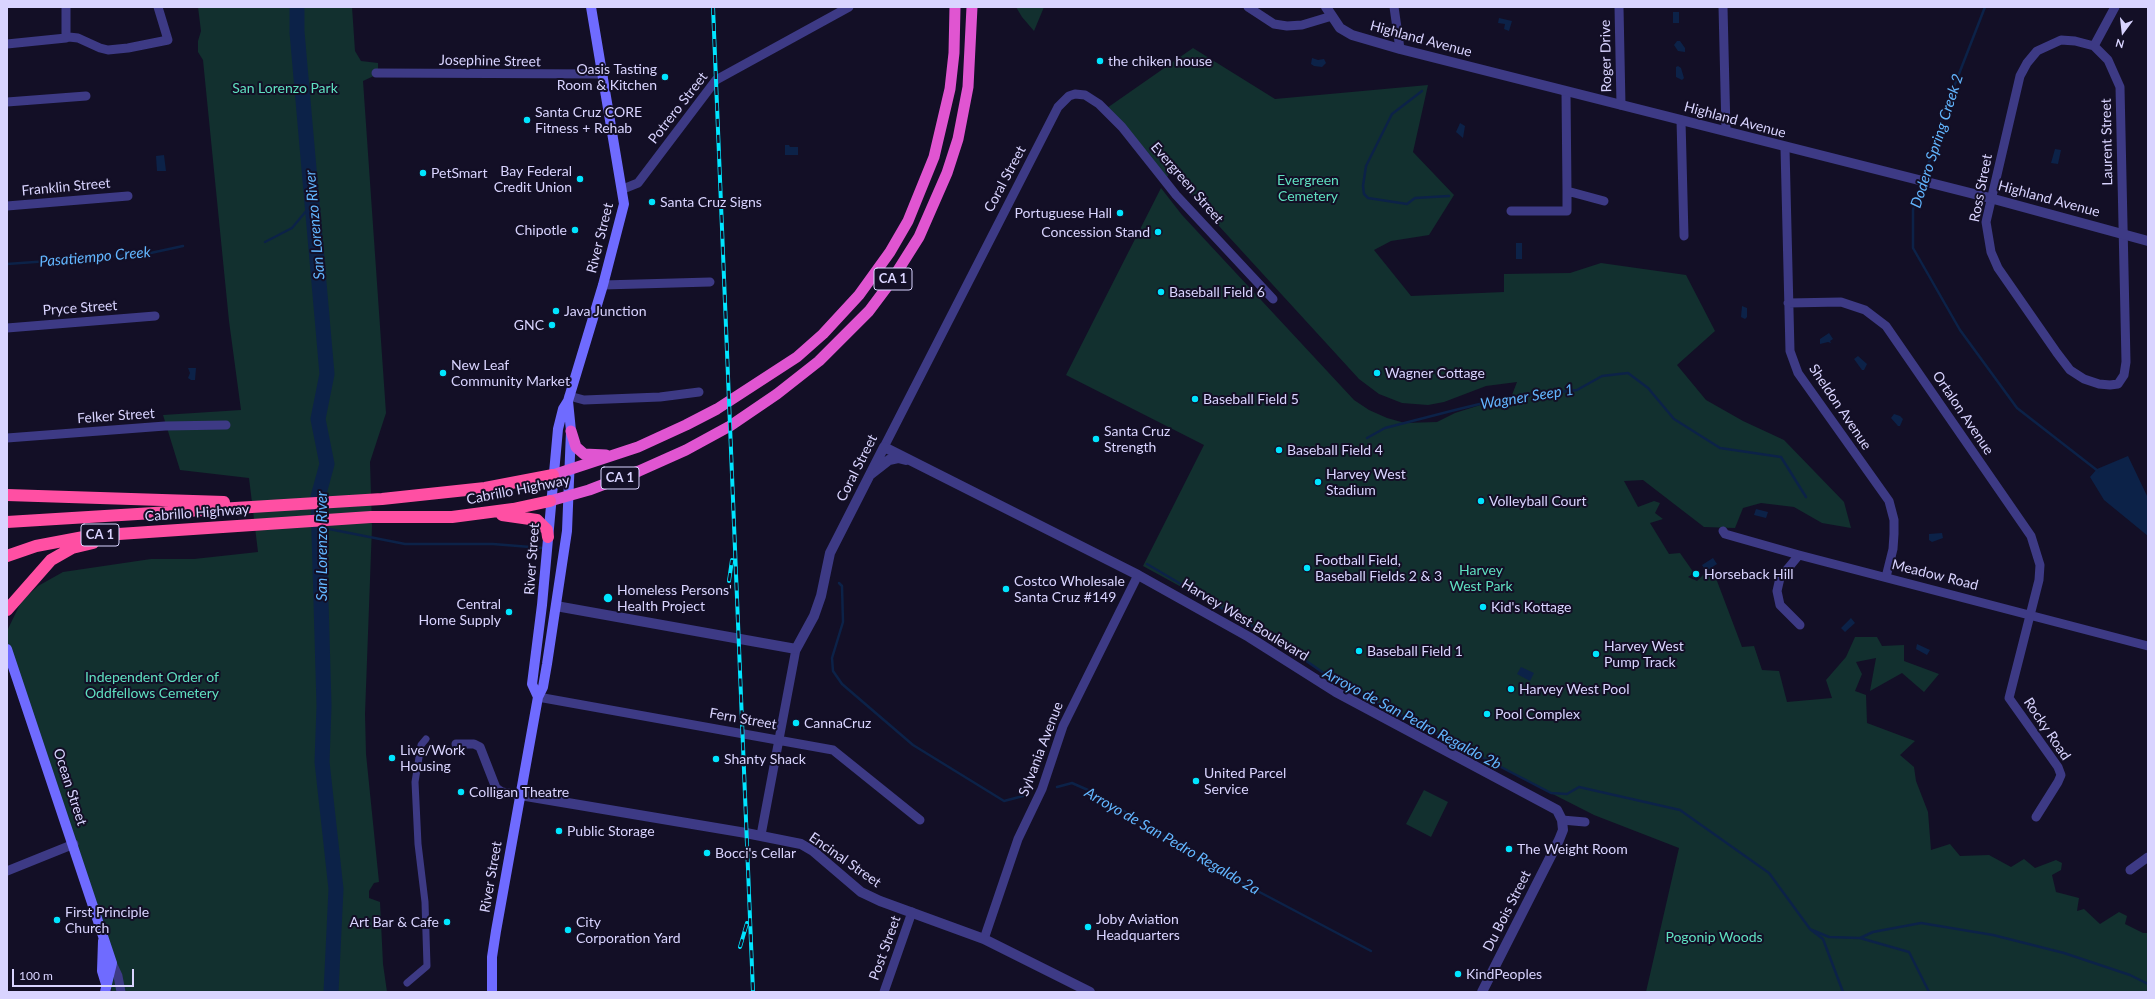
<!DOCTYPE html>
<style>
body{margin:0}
#map{position:relative;width:2155px;height:999px;overflow:hidden;background:#130f26;font-family:Lato,sans-serif}
canvas{display:block}
.frame{position:absolute;inset:0;border:8px solid #d9d4ff;pointer-events:none}
.north{position:absolute;left:2103px;top:12px;width:40px;height:40px;-webkit-text-stroke:3px #130f26;paint-order:stroke;rotate:195deg;font-size:11px;font-weight:700;line-height:16px;text-align:center;color:#d9d4ff}
.north::after{content:'';display:block;margin:auto;width:14px;height:18px;background:#d9d4ff;clip-path:polygon(50% 0,100% 100%,50% 72%,0 100%)}
.scale{position:absolute;left:12px;top:969px;width:122px;height:18px;box-sizing:border-box;border:2px solid #d9d4ff;border-top:0;padding-left:5px;font-size:12px;line-height:14px;white-space:nowrap;color:#d9d4ff;-webkit-text-stroke:3px #130f26;paint-order:stroke}
</style>
<div id="map">
<canvas width="2155" height="999"></canvas>
<div class="frame"></div>
<div class="north">N</div>
<div class="scale">100 m</div>
</div>
<script>
const ctx = document.querySelector('canvas').getContext('2d');
ctx.lineJoin = 'round';
function paint(path, color) { ctx.fillStyle = color; ctx.fill(path, 'evenodd'); }
const poly = rows => new Path2D(rows.map(r => 'M' + r).join(''));
function strokePath(path, color, width, dash) { ctx.strokeStyle = color; ctx.lineWidth = width; ctx.lineCap = dash ? 'butt' : 'round'; ctx.setLineDash(dash || []); ctx.stroke(path); }
function drawText(font, color, halo, rows, align = 'center') {
  ctx.font = font + ' Lato,sans-serif'; ctx.lineWidth = 4; ctx.setLineDash([]); ctx.textBaseline = 'middle'; ctx.strokeStyle = halo; ctx.fillStyle = color; for (const [text, x, y, turn = 0] of rows) {
    ctx.save(); ctx.translate(x, y); ctx.rotate((+turn || 0) * Math.PI / 180); ctx.textAlign = isNaN(turn) ? turn : align; if (halo) ctx.strokeText(text, 0, 0); ctx.fillText(text, 0, 0); ctx.restore();
  }
}
paint(poly([
 [198,7,352,7,355,51,361,61,378,63,378,74,363,81,386,413,370,462,372,526,365,714,366,754,379,882,374,883,369,891,369,898,380,902,383,964,387,992,112,992,91,909,7,646,7,631,21,602,38,586,63,572,151,559,194,559,258,552,249,478,180,470,163,415,241,410,229,321,203,60,198,52,198,41,201,31],
 [1016,7,1044,7,1034,31,1022,17],
 [1193,48,1275,99,1428,85,1413,152,1454,195,1429,235,1391,241,1374,250,1411,296,1504,292,1504,274,1570,273,1601,263,1686,275,1715,331,1677,365,1706,400,1743,421,1784,440,1844,502,1851,528,1822,523,1794,507,1761,503,1743,508,1735,528,1704,527,1643,480,1624,481,1638,507,1654,501,1660,503,1655,513,1663,519,1650,523,1669,554,1680,553,1694,573,1688,577,1697,581,1704,574,1714,573,1742,647,1754,646,1762,670,1779,671,1787,702,1832,698,1826,680,1846,657,1855,637,1877,637,1882,646,1904,645,1904,661,1939,674,1924,692,1902,673,1870,691,1876,658,1856,662,1862,674,1855,691,1866,695,1867,723,1915,741,1900,755,1914,767,1916,781,1928,812,1931,850,1950,844,1960,856,1989,855,2011,867,2024,859,2035,868,2056,860,2062,863,2061,870,2052,875,2056,892,2079,898,2077,911,2084,909,2100,924,2119,912,2127,916,2125,924,2143,933,2148,933,2148,992,1646,992,1679,848,1594,815,1425,729,1346,687,1229,613,1143,566,1204,445,1066,375,1161,188,1182,215,1354,400,1369,410,1387,418,1405,423,1437,422,1455,413,1512,395,1517,382,1486,386,1444,402,1428,405,1402,403,1379,394,1359,379,1197,202,1171,170,1165,181,1107,108],
 [1424,790,1448,802,1431,837,1406,824]
]), '#12302f');
paint(poly([
 [1673,12,1679,12,1679,23,1673,23],
 [1499,18,1512,21,1509,31,1504,29,1505,24,1498,23],
 [1677,41,1680,41,1685,48,1685,52,1678,51,1674,45],
 [1312,58,1318,60,1324,59,1326,63,1322,67,1314,66,1311,64],
 [1678,66,1681,68,1684,78,1682,80,1676,77,1676,67],
 [1460,123,1465,126,1463,138,1456,132],
 [785,145,789,145,790,147,798,147,798,155,785,155],
 [2055,149,2061,150,2058,164,2051,163],
 [164,155,166,171,157,171,156,156],
 [1516,243,1522,243,1522,259,1516,259],
 [1742,306,1747,308,1747,317,1745,319,1741,317],
 [1829,333,1833,339,1830,341,1831,343,1828,342,1820,344,1820,339],
 [1858,356,1867,364,1864,370,1862,370,1854,359],
 [188,368,196,368,195,380,191,380,188,378,190,373],
 [1894,414,1900,416,1903,419,1900,426,1898,426,1891,418],
 [2128,456,2148,498,2148,536,2104,500,2090,477,2097,469],
 [1756,509,1768,512,1766,518,1754,515],
 [1942,533,1943,538,1932,542,1929,540,1929,534],
 [1713,558,1717,564,1706,571,1702,565],
 [1851,618,1855,623,1845,632,1841,628],
 [1917,644,1930,650,1927,655,1916,649],
 [1521,667,1534,673,1530,681,1517,674]
]), '#0c2248');
strokePath(poly([
 [1422,91,1392,114,1366,166,1363,186,1364,194,1368,198,1407,204,1415,198,1449,196],
 [1923,178,1933,151,1943,115,1985,7],
 [1921,182,1913,210,1913,248,1960,330,2017,408,2098,471],
 [265,242,292,228,312,204],
 [7,264,146,254,183,246],
 [1367,438,1385,428,1455,410,1500,399,1577,390,1602,376,1628,373,1648,388,1674,419,1720,448,1781,457,1806,497],
 [319,527,405,544,493,544,543,548],
 [1147,564,1282,644,1335,681,1551,793,1567,794,1579,787,1680,810,1769,873,1810,929,1823,939,1843,992],
 [839,583,842,586,843,622,832,658,833,671,842,684,913,745,1004,801,1023,796],
 [1057,787,1072,783,1097,794,1216,869,1371,951],
 [1812,930,1829,937,1860,938,1873,932,1921,923,1993,935,2064,953,2130,975,2148,984],
 [1860,938,1909,952,1929,992]
]), '#0c2248', 2.5);
strokePath(poly([
 [297,7,297,32,327,374,318,419,327,464,318,497,324,706,322,762,336,889,331,992]
]), '#0c2248', 15);
strokePath(poly([
 [407,983,427,966,425,902,418,844,415,782,421,745,426,739]
]), '#3d3a85', 7);
strokePath(poly([
 [1248,7,1274,24,1287,26,1302,25,1332,16],
 [1394,7,1400,49],
 [1619,7,1621,105],
 [1723,7,1726,131],
 [69,37,78,38,100,48,108,50,128,48,168,40,158,7],
 [7,44,66,38,66,7],
 [2094,46,2075,41,2061,40,2037,51,2027,63,2020,76,1986,222,1991,252,1998,268,2057,353,2070,370,2084,379,2099,384,2110,385,2118,384,2124,375,2126,362,2120,87,2108,60,2094,46,2115,7],
 [376,73,604,74],
 [1566,92,1567,191],
 [7,102,86,96],
 [1681,120,1684,236],
 [1785,148,1790,351,1798,373,1889,501,1894,520,1894,534,1893,549,1886,577],
 [623,189,638,183,716,80,849,7],
 [7,206,128,196],
 [1511,211,1567,211,1567,191,1604,201],
 [603,285,710,282],
 [1788,303,1841,302,1865,310,1886,326,2031,536,2040,565,2039,580,2009,698,2058,767,2061,775,2058,782,2036,817],
 [7,328,155,316],
 [569,396,584,400,660,397,699,392],
 [7,438,165,426,226,425],
 [884,447,1058,107,1069,96,1075,94,1085,95,1099,104,1122,127,1176,195,1273,299],
 [1723,531,1725,534,1799,555,2148,646],
 [1799,555,1780,578,1777,591,1780,605,1800,625],
 [538,697,833,750,920,820],
 [456,744,474,744,480,747,496,788,502,792,520,795],
 [1562,820,1585,822],
 [761,835,796,649],
 [2130,870,2148,857],
 [7,871,74,844],
 [984,939,1018,839,1042,789,1063,726,1138,575],
 [112,963,118,976,121,992],
 [884,992,912,912]
]), '#3d3a85', 9);
strokePath(poly([
 [1326,7,1340,28,1352,35,1400,49,1990,198,2148,241],
 [871,474,889,460,898,458,906,460],
 [556,606,796,649,814,616,821,596,830,553,884,447,1138,575,1249,637,1336,692,1557,810,1562,820,1563,830,1559,840,1482,992],
 [520,795,746,833,801,844,813,851,861,892,880,901,984,939,1090,992]
]), '#3d3a85', 10);
strokePath(poly([
 [7,649,112,963,105,992],
 [538,697,532,684,542,605,558,429,563,409,568,401,603,285,624,204,591,7],
 [103,941,102,971,106,984],
 [492,992,492,957,496,931,538,697,543,687,547,664,567,531,571,431,568,401]
]), '#6f6bff', 10);
strokePath(poly([
 [571,431,576,447,584,454,606,455],
 [553,475,638,447,686,425,717,409,797,357,823,334,859,295,890,252,908,221,934,157,950,89,954,53,955,7],
 [550,501,589,490,639,471,686,450,730,426,777,394,819,361,869,311,890,283,919,237,947,173,958,139,968,87,972,7]
]), '#e055d1', 11);
strokePath(poly([
 [7,495,224,502],
 [502,515,537,520,547,530,548,537],
 [7,522,382,499,485,488,553,475],
 [7,556,36,546,89,536,371,517,452,517,513,509,550,501],
 [7,610,51,560,72,548,93,543]
]), '#ff4fa3', 12);
const rail = poly([
 [713,7,753,992],
 [729,581,732,560],
 [740,947,747,923]
]);
strokePath(rail, '#00e5ff', 4);
strokePath(rail, '#130f26', 2.5, [8]);
for (const [x, y, r, color] of [
 [1100,61,4,"#00e5ff"],
 [665,77,4,"#00e5ff"],
 [527,120,4,"#00e5ff"],
 [423,173,4,"#00e5ff"],
 [580,179,4,"#00e5ff"],
 [652,202,4,"#00e5ff"],
 [1120,213,4,"#00e5ff"],
 [575,230,4,"#00e5ff"],
 [1158,232,4,"#00e5ff"],
 [1161,292,4,"#00e5ff"],
 [556,311,4,"#00e5ff"],
 [552,325,4,"#00e5ff"],
 [443,373,4,"#00e5ff"],
 [1377,373,4,"#00e5ff"],
 [1195,399,4,"#00e5ff"],
 [1096,439,4,"#00e5ff"],
 [1279,450,4,"#00e5ff"],
 [1318,482,4,"#00e5ff"],
 [1481,501,4,"#00e5ff"],
 [1307,568,4,"#00e5ff"],
 [1696,574,4,"#00e5ff"],
 [1006,589,4,"#00e5ff"],
 [608,598,5,"#00e5ff"],
 [1483,607,4,"#00e5ff"],
 [509,612,4,"#00e5ff"],
 [1359,651,4,"#00e5ff"],
 [1596,654,4,"#00e5ff"],
 [1511,689,4,"#00e5ff"],
 [1487,714,4,"#00e5ff"],
 [796,723,4,"#00e5ff"],
 [392,758,4,"#00e5ff"],
 [716,759,4,"#00e5ff"],
 [1196,781,4,"#00e5ff"],
 [461,792,4,"#00e5ff"],
 [559,831,4,"#00e5ff"],
 [1509,849,4,"#00e5ff"],
 [707,853,4,"#00e5ff"],
 [57,920,4,"#00e5ff"],
 [447,922,4,"#00e5ff"],
 [1088,927,4,"#00e5ff"],
 [568,930,4,"#00e5ff"],
 [1458,974,4,"#00e5ff"]
]) { const dot = new Path2D(); dot.arc(x, y, r, 0, 2 * Math.PI); ctx.fillStyle = color; ctx.fill(dot); strokePath(dot, '#130f26', 1.5); }
for (const [x, y, w] of [
 [893,279,38],
 [620,478,38],
 [100,535,38]
]) { const box = new Path2D(); box.roundRect(x - w / 2, y - 11, w, 22, 3); ctx.fillStyle = '#130f26'; ctx.fill(box); strokePath(box, '#d9d4ff', 1); }
drawText('bold 13px', '#d9d4ff', null, [
 ["CA 1",893,279],
 ["CA 1",620,478],
 ["CA 1",100,535]
]);
drawText('14px', '#d9d4ff', '#130f26', [
 ["Highland Avenue",1421,39,15],
 ["Roger Drive",1606,56,-91],
 ["Josephine Street",490,61,1],
 ["Potrero Street",678,108,-52],
 ["Highland Avenue",1735,120,15],
 ["Laurent Street",2107,142,-91],
 ["Coral Street",1005,179,-62],
 ["Evergreen Street",1187,183,49],
 ["Franklin Street",66,187,-5],
 ["Ross Street",1981,188,-79],
 ["Highland Avenue",2049,199,15],
 ["River Street",600,238,-76],
 ["Pryce Street",80,308,-4],
 ["Sheldon Avenue",1840,407,56],
 ["Ortalon Avenue",1963,413,56],
 ["Felker Street",116,416,-4],
 ["Coral Street",857,468,-63],
 ["Cabrillo Highway",518,490,-11],
 ["Cabrillo Highway",197,513,-4],
 ["River Street",532,559,-86],
 ["Meadow Road",1935,575,14],
 ["Harvey West Boulevard",1245,620,31],
 ["Fern Street",743,719,10],
 ["Rocky Road",2047,729,56],
 ["Sylvania Avenue",1041,749,-69],
 ["Ocean Street",70,787,72],
 ["Encinal Street",845,860,35],
 ["River Street",491,877,-80],
 ["Du Bois Street",1507,911,-63],
 ["Post Street",885,948,-70]
]);
drawText('14px', '#d9d4ff', '#130f26', [
 ["the chiken house",1108,61],
 ["Oasis Tasting",657,69,"right"],
 ["Room & Kitchen",657,85,"right"],
 ["Santa Cruz CORE",535,112],
 ["Fitness + Rehab",535,128],
 ["Bay Federal",572,171,"right"],
 ["Credit Union",572,187,"right"],
 ["PetSmart",431,173],
 ["Santa Cruz Signs",660,202],
 ["Portuguese Hall",1112,213,"right"],
 ["Chipotle",567,230,"right"],
 ["Concession Stand",1150,232,"right"],
 ["Baseball Field 6",1169,292],
 ["Java Junction",564,311],
 ["GNC",544,325,"right"],
 ["New Leaf",451,365],
 ["Community Market",451,381],
 ["Wagner Cottage",1385,373],
 ["Baseball Field 5",1203,399],
 ["Santa Cruz",1104,431],
 ["Strength",1104,447],
 ["Baseball Field 4",1287,450],
 ["Harvey West",1326,474],
 ["Stadium",1326,490],
 ["Volleyball Court",1489,501],
 ["Football Field,",1315,560],
 ["Baseball Fields 2 & 3",1315,576],
 ["Horseback Hill",1704,574],
 ["Costco Wholesale",1014,581],
 ["Santa Cruz #149",1014,597],
 ["Homeless Persons'",617,590],
 ["Health Project",617,606],
 ["Central",501,604,"right"],
 ["Home Supply",501,620,"right"],
 ["Kid's Kottage",1491,607],
 ["Harvey West",1604,646],
 ["Pump Track",1604,662],
 ["Baseball Field 1",1367,651],
 ["Harvey West Pool",1519,689],
 ["Pool Complex",1495,714],
 ["CannaCruz",804,723],
 ["Live/Work",400,750],
 ["Housing",400,766],
 ["Shanty Shack",724,759],
 ["United Parcel",1204,773],
 ["Service",1204,789],
 ["Colligan Theatre",469,792],
 ["Public Storage",567,831],
 ["The Weight Room",1517,849],
 ["Bocci's Cellar",715,853],
 ["First Principle",65,912],
 ["Church",65,928],
 ["Joby Aviation",1096,919],
 ["Headquarters",1096,935],
 ["Art Bar & Cafe",439,922,"right"],
 ["City",576,922],
 ["Corporation Yard",576,938],
 ["KindPeoples",1466,974]
], 'left');
drawText('14px', '#5fe0c0', '#130f26', [
 ["San Lorenzo Park",285,88],
 ["Evergreen",1308,180],
 ["Cemetery",1308,196],
 ["Harvey",1481,570],
 ["West Park",1481,586],
 ["Independent Order of",152,677],
 ["Oddfellows Cemetery",152,693],
 ["Pogonip Woods",1714,937]
]);
drawText('italic 15px', '#62b6ff', '#130f26', [
 ["Dodero Spring Creek 2",1937,141,-72],
 ["San Lorenzo River",315,225,-95],
 ["Pasatiempo Creek",95,257,-5],
 ["Wagner Seep 1",1527,397,-9],
 ["San Lorenzo River",322,546,-90],
 ["Arroyo de San Pedro Regaldo 2b",1412,719,28],
 ["Arroyo de San Pedro Regaldo 2a",1172,841,30]
]);
</script>
